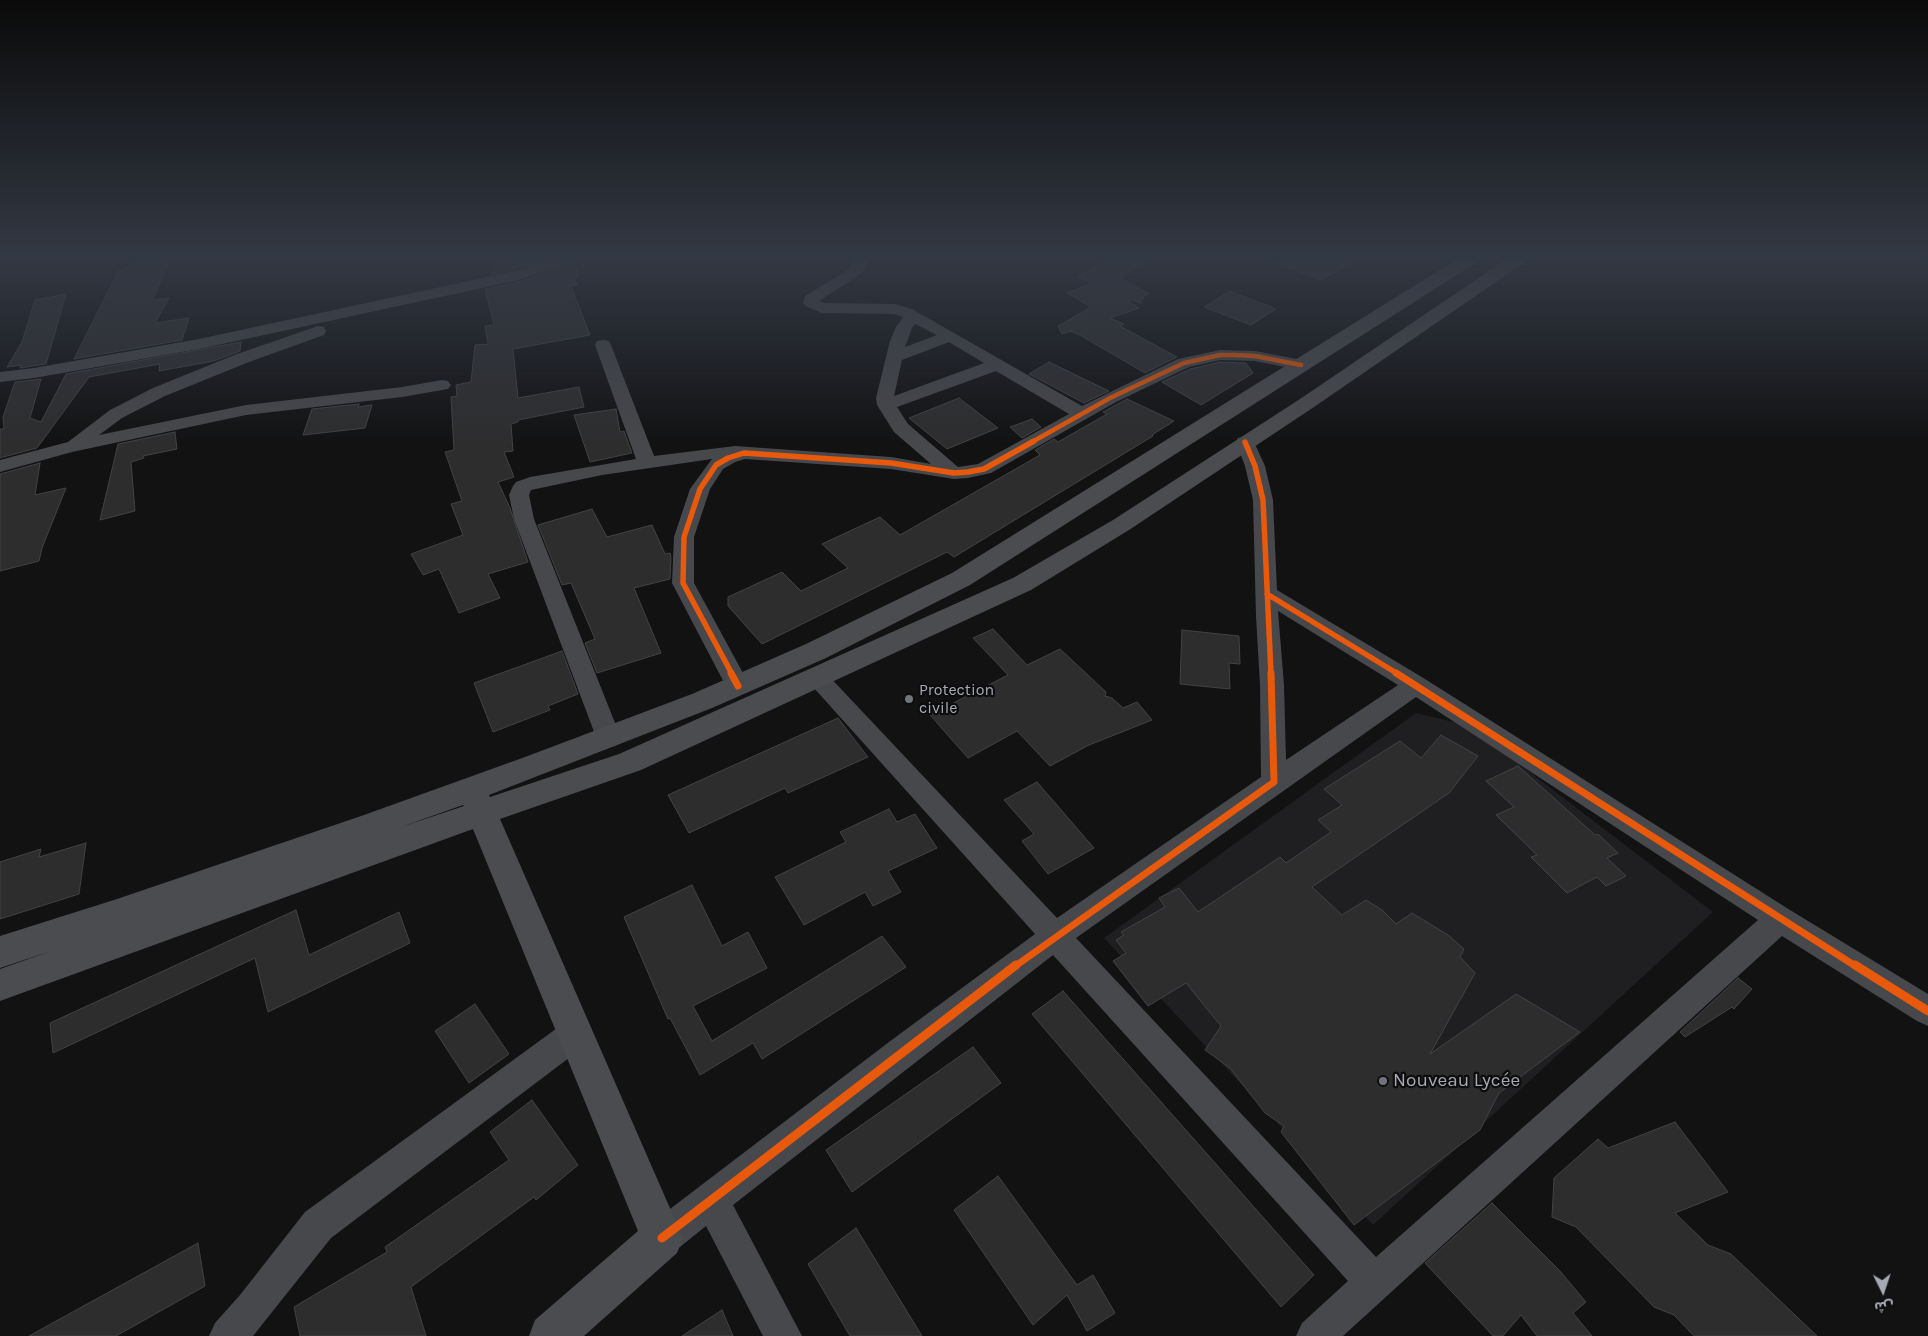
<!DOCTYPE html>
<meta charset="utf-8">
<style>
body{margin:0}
#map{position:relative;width:1928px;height:1336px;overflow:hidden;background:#121213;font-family:Karla,"Noto Sans Arabic",sans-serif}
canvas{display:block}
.north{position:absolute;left:1858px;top:1266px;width:50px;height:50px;-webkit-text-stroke:4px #0d0d0e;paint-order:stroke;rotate:176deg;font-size:14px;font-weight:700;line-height:20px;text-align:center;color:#a5a9b3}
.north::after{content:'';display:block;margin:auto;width:18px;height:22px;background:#a5a9b3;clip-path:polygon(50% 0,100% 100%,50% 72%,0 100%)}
</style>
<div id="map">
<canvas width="1928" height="1336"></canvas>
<div class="north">ش</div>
</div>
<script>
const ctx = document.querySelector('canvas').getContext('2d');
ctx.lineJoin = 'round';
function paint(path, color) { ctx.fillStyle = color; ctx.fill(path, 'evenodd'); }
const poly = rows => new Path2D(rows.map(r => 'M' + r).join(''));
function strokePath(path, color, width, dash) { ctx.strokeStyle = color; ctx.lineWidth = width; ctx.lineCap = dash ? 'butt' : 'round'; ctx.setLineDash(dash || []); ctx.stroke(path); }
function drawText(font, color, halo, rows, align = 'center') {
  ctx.font = font + ' Karla,sans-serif'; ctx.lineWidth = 4.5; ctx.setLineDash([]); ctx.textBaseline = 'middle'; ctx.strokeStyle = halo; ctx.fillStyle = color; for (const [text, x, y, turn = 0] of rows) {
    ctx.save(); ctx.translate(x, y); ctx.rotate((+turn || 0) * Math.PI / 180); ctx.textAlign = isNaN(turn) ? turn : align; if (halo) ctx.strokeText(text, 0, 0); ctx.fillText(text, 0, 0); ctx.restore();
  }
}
paint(poly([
 [1416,713,1458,723,1481,735,1713,912,1373,1225,1104,938]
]), '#1f1f21');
const building = poly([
 [140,258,171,258,152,300,169,298,155,323,189,318,182,340,74,359,119,270,124,270,140,258],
 [497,258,549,258,514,269,490,275,497,258],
 [1110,258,1152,258,1120,278,1149,294,1145,295,1141,303,1132,300,1128,301,1139,308,1110,318,1124,324,1120,326,1177,357,1145,373,1078,334,1070,331,1062,334,1058,326,1091,307,1067,293,1092,283,1077,277,1110,258],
 [1267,258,1362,258,1320,280,1267,258],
 [574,262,579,276,574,277,577,285,571,286,590,335,513,349,518,398,579,387,584,407,518,420,518,422,511,424,513,451,504,452,514,477,498,482,510,508,528,562,488,574,500,598,459,613,439,569,423,575,411,554,463,535,451,504,462,501,445,452,454,450,451,397,457,396,456,385,471,382,475,345,488,344,485,326,494,325,485,289,519,282,574,262],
 [1230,291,1276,309,1251,325,1204,307,1230,291],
 [66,294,46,364,20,368,21,365,7,367,22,342,35,300,66,294],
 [241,342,240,351,214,361,159,371,160,364,89,377,37,448,0,458,0,429,4,429,3,417,15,382,41,379,30,418,41,422,66,374,241,342],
 [1049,362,1109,391,1084,403,1029,374,1049,362],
 [1220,362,1246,363,1253,373,1201,405,1162,382,1190,369,1220,362],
 [959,398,998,428,947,449,909,418,959,398],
 [1127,399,1174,421,1152,435,1153,436,954,557,947,552,762,644,728,606,728,597,782,572,801,591,848,568,822,544,880,517,900,535,1040,455,1035,450,1054,439,1058,442,1107,414,1103,412,1127,399],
 [359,404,358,407,372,405,365,428,303,435,312,409,359,404],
 [616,409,620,432,624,431,632,453,590,462,574,415,616,409],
 [1032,419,1041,427,1022,438,1010,427,1032,419],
 [175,432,177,449,143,456,144,458,131,462,135,511,100,520,118,444,175,432],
 [40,463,35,495,66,488,42,548,39,561,0,571,0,474,40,463],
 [592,509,607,537,652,525,665,554,670,553,671,558,670,579,634,588,661,653,597,673,585,643,595,639,571,583,562,585,538,525,592,509],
 [993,629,1027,665,1060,649,1106,692,1105,696,1112,698,1123,708,1137,702,1152,720,1089,745,1050,766,1017,731,968,758,930,715,1008,675,973,638,993,629],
 [1182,630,1239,636,1240,664,1229,663,1230,689,1180,684,1182,630],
 [562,651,578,694,548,706,550,710,493,732,474,683,562,651],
 [838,718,868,757,788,793,785,788,689,833,668,795,838,718],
 [1441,735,1478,756,1449,793,1312,887,1342,915,1366,900,1382,910,1396,924,1412,913,1448,935,1464,949,1460,957,1475,973,1430,1054,1516,994,1580,1032,1499,1093,1480,1130,1354,1225,1281,1132,1284,1126,1265,1113,1230,1068,1205,1050,1221,1026,1186,983,1148,1006,1113,961,1126,953,1116,940,1124,935,1121,932,1165,907,1159,898,1179,888,1198,912,1280,857,1286,863,1331,832,1318,820,1342,805,1324,789,1400,741,1421,758,1441,735],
 [1518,766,1595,835,1598,834,1618,853,1607,858,1626,876,1606,886,1597,877,1567,893,1531,857,1537,855,1496,815,1514,807,1486,781,1518,766],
 [1037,782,1094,848,1048,874,1022,841,1034,834,1004,800,1037,782],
 [889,809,897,822,915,814,937,848,888,871,901,892,873,906,865,892,804,925,775,877,846,842,840,832,889,809],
 [86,843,79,894,0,919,0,862,41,849,39,857,86,843],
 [692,885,722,946,748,932,767,968,693,1006,712,1041,882,936,906,967,762,1059,753,1043,700,1075,670,1018,668,1019,624,917,692,885],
 [296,910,309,955,399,912,410,943,268,1012,255,958,53,1053,50,1023,296,910],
 [1738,978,1752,989,1734,1009,1732,1007,1685,1037,1680,1032,1738,978],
 [1063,991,1314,1275,1281,1307,1032,1014,1063,991],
 [475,1004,509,1054,469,1083,435,1031,475,1004],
 [973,1047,1001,1083,852,1192,826,1150,973,1047],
 [532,1100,578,1165,536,1200,534,1197,411,1287,426,1336,300,1336,294,1307,387,1252,385,1247,509,1160,490,1132,532,1100],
 [1675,1122,1728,1192,1675,1213,1708,1245,1731,1254,1817,1336,1694,1336,1674,1315,1654,1307,1576,1227,1552,1217,1554,1178,1598,1139,1608,1148,1675,1122],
 [998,1176,1077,1285,1093,1275,1115,1313,1087,1331,1067,1295,1033,1325,954,1210,998,1176],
 [1492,1203,1559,1270,1586,1302,1573,1313,1592,1336,1537,1336,1521,1315,1503,1336,1493,1336,1425,1263,1492,1203],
 [856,1228,922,1336,850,1336,808,1264,856,1228],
 [198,1243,205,1286,116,1336,29,1336,198,1243],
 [722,1310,733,1336,682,1336,722,1310]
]);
paint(building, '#2d2d2e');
strokePath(building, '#424346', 1);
paint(poly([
 [554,258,575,258,573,261,519,280,199,349,34,378,0,382,0,372,34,368,199,339,515,271,554,258],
 [854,258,868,258,868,265,859,275,819,301,825,303,895,304,912,309,1082,406,1178,359,1220,350,1255,351,1307,361,1310,365,1307,369,1301,370,1255,361,1220,360,1189,367,1116,402,991,473,968,478,954,479,891,469,745,459,735,462,723,469,710,489,694,537,694,583,750,686,747,692,738,695,729,692,672,583,674,537,690,489,712,459,602,475,531,490,529,495,534,519,621,738,617,745,608,748,599,745,514,519,509,495,513,486,516,482,530,477,636,459,595,345,597,341,603,340,609,341,611,345,654,456,735,446,891,457,931,464,894,432,877,405,876,398,890,341,896,327,903,317,894,314,822,313,805,306,803,303,805,296,849,269,853,264,854,258],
 [915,324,937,335,905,347,912,328,915,324],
 [949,342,984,363,894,396,902,360,949,342],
 [996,371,1069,414,978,464,958,467,908,424,897,407,996,371],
 [318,326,324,327,326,331,324,335,249,362,165,396,122,418,99,435,246,405,402,387,442,380,448,381,451,385,448,389,402,397,246,415,72,452,0,472,0,460,68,442,110,410,153,388,237,354,318,326],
 [1245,436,1252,438,1254,442,1265,466,1273,500,1277,590,1425,679,1790,910,1928,994,1928,1026,1917,1021,1782,936,1343,1336,1296,1336,1302,1323,1348,1281,1053,955,733,1205,802,1336,763,1336,706,1226,675,1251,662,1256,649,1251,644,1238,649,1225,889,1042,1035,934,805,678,809,672,817,669,825,672,1057,918,1261,777,1260,685,1256,616,1253,500,1245,466,1236,442,1238,438,1245,436],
 [1278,611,1398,685,1286,760,1284,685,1278,611],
 [1416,697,1758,920,1376,1257,1076,938,1416,697],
 [575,1019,586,1023,591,1034,586,1045,331,1238,253,1336,209,1336,215,1323,240,1295,305,1212,564,1023,575,1019]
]), '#47484b');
paint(poly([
 [1459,258,1480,258,1477,262,970,585,826,658,712,708,489,795,490,797,619,754,1013,578,1113,520,1300,399,1508,258,1528,258,1525,262,1314,407,1129,530,1031,590,641,770,500,819,683,1238,677,1253,584,1336,529,1336,535,1320,638,1231,473,829,0,1001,0,969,51,951,0,968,0,936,117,899,364,815,525,757,692,694,806,644,952,573,1459,258],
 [463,805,464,806,401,827,463,805]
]), '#4b4c4f');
strokePath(poly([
 [1032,442,1110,398,1184,363,1220,355,1235,355,1255,356,1301,365]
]), '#e8590c', 4.5);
strokePath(poly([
 [1245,442,1255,466,1263,500,1271,674],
 [1267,594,1398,674],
 [732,674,683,583,684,537,700,489,716,465,728,458,744,453,891,463,954,473,968,472,984,469,1034,441]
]), '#e8590c', 5.5);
strokePath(poly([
 [731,673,738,686],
 [1396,673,1857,967],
 [1014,967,1274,782,1271,673]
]), '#e8590c', 7);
strokePath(poly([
 [1855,965,1928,1011],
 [662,1238,1016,965]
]), '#e8590c', 9);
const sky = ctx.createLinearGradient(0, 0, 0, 445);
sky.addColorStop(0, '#0a0a0a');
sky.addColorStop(0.58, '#333944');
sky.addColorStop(1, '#33394400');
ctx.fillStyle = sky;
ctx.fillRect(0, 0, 1928, 445);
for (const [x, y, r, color] of [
 [909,699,5,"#72747b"],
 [1383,1081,5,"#72747b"]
]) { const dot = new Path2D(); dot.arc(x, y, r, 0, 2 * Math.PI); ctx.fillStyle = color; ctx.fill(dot); strokePath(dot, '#0d0d0e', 2); }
drawText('16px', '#a5a9b3', '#0d0d0e', [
 ["Protection",919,690],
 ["civile",919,708]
], 'left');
drawText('19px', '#a5a9b3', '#0d0d0e', [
 ["Nouveau Lycée",1393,1081]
], 'left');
</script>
